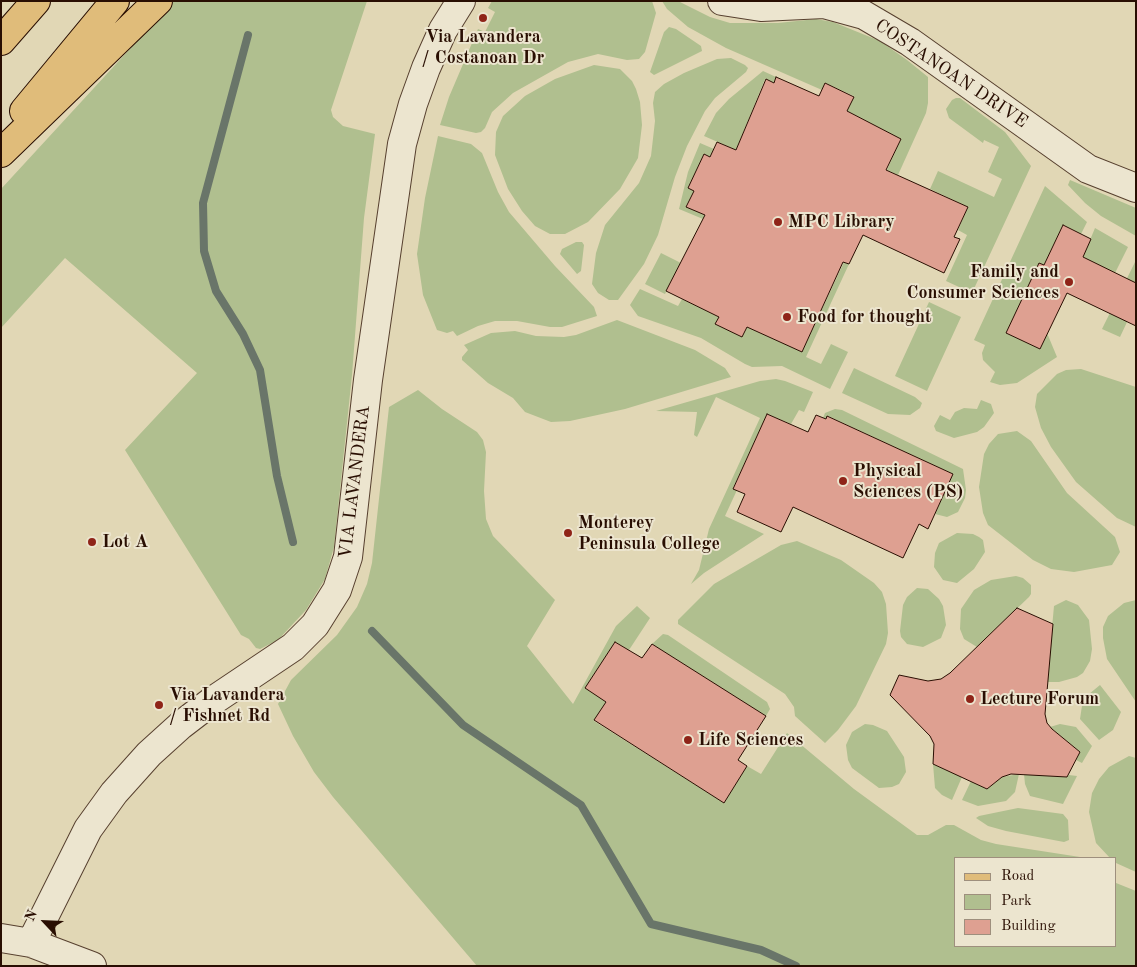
<!DOCTYPE html>
<style>
body{margin:0}
#map{position:relative;width:1137px;height:967px;overflow:hidden;background:#e1d7b5;font-family:"Old Standard TT",serif}
canvas{display:block}
.frame{position:absolute;inset:0;border:2px solid #290e02;pointer-events:none}
.legend{position:absolute;left:954px;top:857px;width:162px;height:90px;box-sizing:border-box;background:#ece5cf;border:1px solid #9e8f7d;margin:0;padding:6px 9px;list-style:none;font-size:15px;color:#290e02}
.legend li{display:flex;align-items:center;gap:10px;height:25px}
.legend b{width:25px;border:1px solid #9e8f7d}
.north{position:absolute;left:20px;top:897px;width:50px;height:50px;-webkit-text-stroke:4px #ece5cf;paint-order:stroke;rotate:295deg;font-size:14px;font-weight:700;line-height:20px;text-align:center;color:#290e02}
.north::after{content:'';display:block;margin:auto;width:18px;height:22px;background:#290e02;clip-path:polygon(50% 0,100% 100%,50% 72%,0 100%)}
</style>
<div id="map">
<canvas width="1137" height="967"></canvas>
<div class="frame"></div>
<ul class="legend">
<li><b style="height:6px;background:#e0bc7a"></b>Road</li>
<li><b style="height:14px;background:#b0bf8f"></b>Park</li>
<li><b style="height:14px;background:#dea091"></b>Building</li>
</ul>
<div class="north">N</div>
</div>
<script>
const ctx = document.querySelector('canvas').getContext('2d');
ctx.lineJoin = 'round';
function paint(path, color) { ctx.fillStyle = color; ctx.fill(path, 'evenodd'); }
const poly = rows => new Path2D(rows.map(r => 'M' + r).join(''));
function strokePath(path, color, width, dash) { ctx.strokeStyle = color; ctx.lineWidth = width; ctx.lineCap = dash ? 'butt' : 'round'; ctx.setLineDash(dash || []); ctx.stroke(path); }
function drawText(font, color, halo, rows, align = 'center') {
  ctx.font = font + ' "Old Standard TT",serif'; ctx.lineWidth = 4; ctx.setLineDash([]); ctx.textBaseline = 'middle'; ctx.strokeStyle = halo; ctx.fillStyle = color; for (const [text, x, y, turn = 0] of rows) {
    ctx.save(); ctx.translate(x, y); ctx.rotate((+turn || 0) * Math.PI / 180); ctx.textAlign = isNaN(turn) ? turn : align; if (halo) ctx.strokeText(text, 0, 0); ctx.fillText(text, 0, 0); ctx.restore();
  }
}
paint(poly([
 [174,1,367,1,331,110,333,117,343,126,375,134,364,218,352,375,334,547,325,579,306,610,278,640,260,649,256,648,249,639,241,635,125,450,197,373,65,258,1,328,1,189],
 [492,1,652,1,656,13,645,52,639,59,627,60,598,54,568,62,513,93,492,112,485,128,481,132,476,133,440,125,449,97,478,29,485,32,495,12,488,8],
 [662,1,678,1,710,17,730,23,778,23,816,19,833,22,880,41,907,60,928,77,928,103,926,113,898,175,887,170,901,139,847,111,854,96,825,83,822,90,726,48,688,27,667,9],
 [669,27,676,29,701,46,702,51,654,75,650,72,664,32],
 [731,58,745,65,748,68,746,72,715,98,705,111,687,146,675,177,658,235,644,264,618,300,609,300,598,293,592,284,596,253,605,225,639,183,651,156,655,121,653,103,655,92,664,84,684,73,717,59],
 [594,65,620,69,632,81,636,89,640,102,642,125,638,158,620,189,588,222,565,234,550,234,535,226,522,211,508,189,495,155,496,132,503,116,525,96,555,79],
 [763,71,776,77,774,83,765,79,736,150,704,136,716,113,729,99],
 [956,98,960,98,1005,132,1031,166,972,293,946,281,967,235,958,230,968,207,930,189,938,171,994,197,1002,179,988,172,999,147,984,140,983,143,949,118,946,109,952,100],
 [438,136,471,144,482,153,498,192,509,212,555,266,594,307,597,316,562,327,550,327,517,321,495,321,478,326,457,336,453,331,447,333,437,330,423,295,417,254,425,198],
 [700,143,714,149,710,157,704,154,688,188,694,191,686,206,705,215,703,219,679,209,688,172],
 [1070,180,1136,208,1136,236,1101,216,1085,203,1068,185],
 [1045,186,1087,222,1081,234,1063,225,1044,265,1039,264,1006,333,1040,349,1047,333,1057,357,1017,383,1000,385,990,382,995,372,983,360,982,353,985,345,974,340],
 [1095,228,1128,247,1115,273,1083,257],
 [576,242,582,242,584,245,581,271,577,274,560,254,562,249],
 [661,253,681,263,665,294,645,284],
 [1136,260,1136,303,1120,337,1102,329],
 [844,262,849,264,806,357,821,364,831,344,848,352,830,389,782,366,752,367,745,364,701,338,638,316,630,305,640,289,678,306,682,299,719,317,715,324,742,337,747,327,802,352],
 [929,302,961,317,927,391,895,376],
 [617,320,695,350,725,368,731,377,625,409,570,421,551,422,525,412,513,398,488,383,462,360,462,357,468,350,464,345,491,333,515,331,536,336,564,337,576,335],
 [854,368,915,397,922,403,920,408,910,415,888,414,842,393],
 [1081,369,1136,387,1136,527,1117,518,1076,482,1051,447,1041,428,1035,407,1037,394,1057,374,1066,370],
 [776,379,785,381,813,392,804,412,799,410,791,424,767,414,733,488,737,490,725,516,764,534,704,573,691,584,699,570,709,529,760,418,716,397,697,437,694,435,697,412,656,411,760,381],
 [418,390,442,409,477,432,483,440,486,452,484,491,486,519,493,536,555,600,527,646,573,704,616,626,637,606,650,618,629,650,615,642,585,688,606,702,594,721,724,803,747,766,761,774,787,733,854,789,917,835,928,835,946,825,954,825,981,840,996,844,1080,857,1083,858,956,858,956,946,1116,946,1116,883,1136,891,1136,966,477,966,333,797,314,772,293,736,278,704,291,680,337,635,357,607,367,584,372,563,389,407],
 [981,400,991,404,994,413,984,427,977,432,954,438,936,431,934,426,940,415,950,420,955,412,964,408,977,409],
 [835,409,842,410,963,469,966,490,965,498,958,512,947,517,935,514,953,474,828,416,826,419,823,418,825,413],
 [1017,431,1031,441,1067,493,1115,537,1120,552,1112,565,1074,572,1051,569,1033,560,988,525,983,513,979,487,984,454,989,444,998,434],
 [957,533,973,534,979,537,983,540,985,552,974,569,957,583,943,580,934,567,935,553,939,543],
 [797,541,841,560,874,583,882,592,886,604,888,633,886,644,856,706,838,730,825,743,795,716,794,707,785,694,678,624,678,620,714,584,781,545],
 [1016,576,1023,578,1031,585,1031,594,1029,597,977,647,964,639,960,629,961,609,974,590,991,580],
 [917,588,928,589,939,599,943,606,946,625,941,638,923,647,907,644,901,637,900,631,903,605,907,597],
 [1066,600,1078,605,1089,620,1092,649,1090,661,1083,673,1077,677,1059,682,1047,682,1054,606],
 [1136,600,1136,702,1107,659,1103,638,1103,627,1108,616,1124,603],
 [663,634,668,635,767,702,770,709,766,716,652,644],
 [1100,685,1121,712,1113,730,1099,740,1080,719,1083,699],
 [865,724,873,725,887,731,904,757,906,772,899,784,892,787,879,788,852,768,848,760,846,745,852,732],
 [1060,724,1076,727,1092,746,1082,763,1076,760,1080,752,1050,727],
 [1129,756,1136,758,1136,872,1116,863,1116,858,1110,858,1096,843,1089,812,1092,793,1099,779,1109,767],
 [933,764,962,777,952,800,942,795,935,788],
 [1019,774,1015,792,1006,801,978,806,962,800,971,781,987,789,1002,777],
 [1024,774,1067,777,1069,775,1077,776,1063,804,1030,796,1025,784],
 [1018,808,1063,814,1068,820,1069,840,1064,842,1006,831,988,826,976,818,979,816]
]), '#b0bf8f');
strokePath(poly([
 [248,35,203,203,204,251,216,291,243,334,260,370,277,476,293,542],
 [372,631,463,725,581,805,651,924,761,950,796,966]
]), '#697569', 8);
const building = poly([
 [776,77,819,96,825,83,854,97,847,111,901,139,886,170,968,207,954,237,960,239,944,273,863,235,849,264,843,262,802,352,747,327,742,337,715,324,719,317,666,291,705,215,686,207,694,191,688,188,704,154,710,157,717,142,736,150,766,79,774,83,776,77],
 [1063,225,1091,239,1083,257,1136,283,1136,326,1067,293,1040,349,1006,333,1039,263,1044,265,1063,225],
 [767,414,808,432,816,415,826,419,827,416,953,474,928,529,919,524,903,558,793,507,781,532,737,512,745,494,733,489,767,414],
 [1017,608,1053,624,1045,714,1047,723,1052,729,1080,752,1067,777,1011,774,1002,777,987,789,933,764,934,744,930,736,890,695,899,675,928,681,941,679,950,673,1017,608],
 [615,642,642,658,652,644,766,716,738,760,747,766,724,803,594,720,606,702,585,688,615,642]
]);
paint(building, '#dea091');
strokePath(building, '#290e02', 1);
const minor = poly([
 [722,1,761,7,824,4,864,15,910,42,1088,169,1136,188],
 [1,938,31,943,92,966],
 [31,943,88,829,114,793,149,754,181,725,211,702,293,647,315,625,337,590,348,557,368,380,402,144,413,104,426,68,443,30,461,1]
]);
const primary = poly([
 [1,41,36,1],
 [24,111,115,1],
 [1,153,158,1]
]);
strokePath(minor, '#57402f', 30);
strokePath(primary, '#290e02', 30);
strokePath(minor, '#ece5cf', 28);
strokePath(primary, '#e0bc7a', 28);
for (const [x, y, r, color] of [
 [483,18,5,"#8f2418"],
 [778,222,5,"#8f2418"],
 [1069,282,5,"#8f2418"],
 [787,317,5,"#8f2418"],
 [843,481,5,"#8f2418"],
 [568,533,5,"#8f2418"],
 [92,542,5,"#8f2418"],
 [970,699,5,"#8f2418"],
 [159,705,5,"#8f2418"],
 [688,740,5,"#8f2418"]
]) { const dot = new Path2D(); dot.arc(x, y, r, 0, 2 * Math.PI); ctx.fillStyle = color; ctx.fill(dot); strokePath(dot, '#ece5cf', 2); }
drawText('bold 18px', '#290e02', '#ece5cf', [
 ["Via Lavandera",483,37,"center"],
 ["/ Costanoan Dr",483,58,"center"],
 ["MPC Library",788,222],
 ["Family and",1059,272,"right"],
 ["Consumer Sciences",1059,293,"right"],
 ["Food for thought",797,317],
 ["Physical",853,471],
 ["Sciences (PS)",853,492],
 ["Monterey",578,523],
 ["Peninsula College",578,544],
 ["Lot A",102,542],
 ["Via Lavandera",169,695],
 ["/ Fishnet Rd",169,716],
 ["Lecture Forum",980,699],
 ["Life Sciences",698,740]
], 'left');
drawText('18px', '#290e02', '#ece5cf', [
 ["COSTANOAN DRIVE",951,74,34],
 ["VIA LAVANDERA",355,482,-83]
]);
</script>
